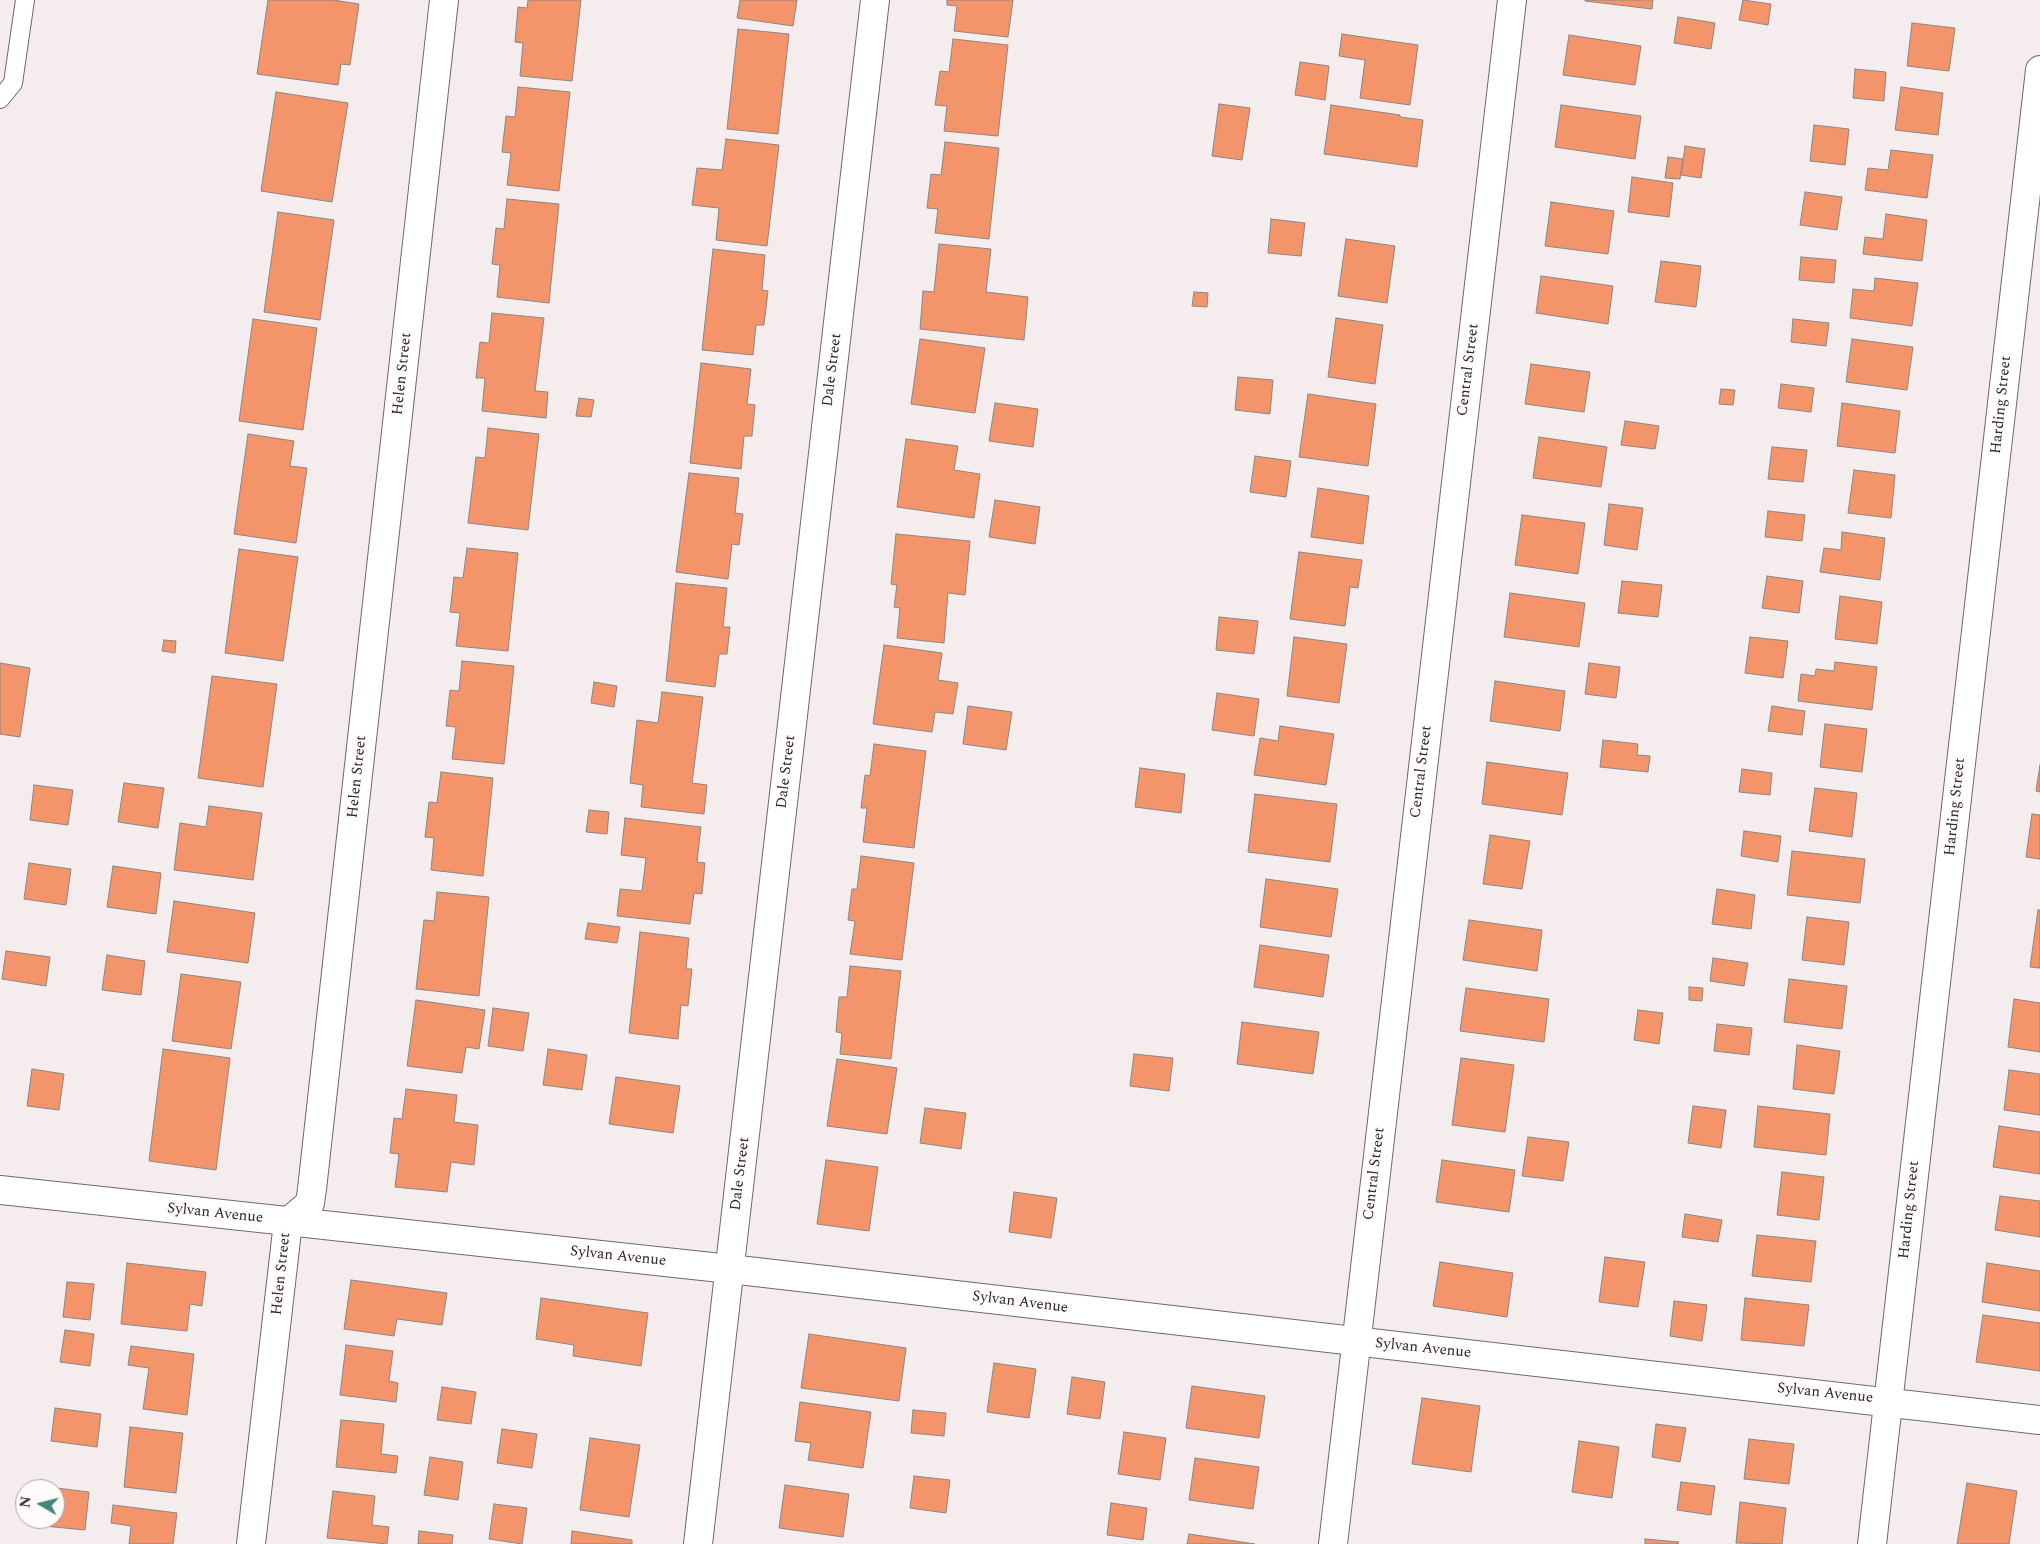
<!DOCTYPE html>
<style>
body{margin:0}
#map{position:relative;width:2040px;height:1544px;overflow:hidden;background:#f5eced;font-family:Spectral,serif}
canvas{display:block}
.north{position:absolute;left:15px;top:1479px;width:50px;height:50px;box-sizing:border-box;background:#fffbfb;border:1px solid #a9a5a6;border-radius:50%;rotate:278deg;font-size:14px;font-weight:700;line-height:20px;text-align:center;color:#292526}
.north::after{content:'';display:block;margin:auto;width:18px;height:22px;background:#42867a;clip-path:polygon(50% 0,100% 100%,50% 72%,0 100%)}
</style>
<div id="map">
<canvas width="2040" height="1544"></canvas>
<div class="north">N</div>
</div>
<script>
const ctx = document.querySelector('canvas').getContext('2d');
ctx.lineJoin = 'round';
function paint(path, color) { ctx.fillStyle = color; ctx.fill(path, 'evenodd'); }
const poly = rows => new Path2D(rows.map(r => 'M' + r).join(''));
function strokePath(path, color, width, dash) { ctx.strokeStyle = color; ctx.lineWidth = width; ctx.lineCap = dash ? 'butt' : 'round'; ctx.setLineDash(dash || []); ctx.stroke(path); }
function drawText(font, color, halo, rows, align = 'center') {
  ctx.font = font + ' Spectral,serif'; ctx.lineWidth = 5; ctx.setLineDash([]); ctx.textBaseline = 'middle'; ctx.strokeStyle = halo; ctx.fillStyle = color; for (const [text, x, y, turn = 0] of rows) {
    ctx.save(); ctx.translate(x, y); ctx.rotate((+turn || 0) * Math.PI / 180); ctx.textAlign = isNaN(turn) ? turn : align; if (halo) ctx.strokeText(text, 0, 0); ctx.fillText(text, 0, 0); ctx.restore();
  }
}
const building = poly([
 [268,0,333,0,359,4,350,65,341,64,338,85,257,74,268,0],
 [528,0,581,0,572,81,520,76,523,43,515,42,518,7,527,8,528,0],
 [740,0,797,0,793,26,737,18,740,0],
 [947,0,1013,0,1008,37,954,31,957,6,947,5,947,0],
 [1585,0,1653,0,1652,9,1585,1,1585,0],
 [1743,0,1771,4,1768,25,1739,20,1743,0],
 [1678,17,1715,23,1711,49,1674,43,1678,17],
 [1912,23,1955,28,1949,71,1907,66,1912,23],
 [738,29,789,34,778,134,727,129,738,29],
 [1342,34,1418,45,1410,105,1360,98,1365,60,1339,56,1342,34],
 [1569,35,1641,46,1635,85,1563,75,1569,35],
 [953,39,1008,45,998,136,944,131,947,106,935,105,940,71,949,72,953,39],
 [1300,62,1329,66,1325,100,1295,95,1300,62],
 [1855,69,1886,72,1884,101,1853,98,1855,69],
 [518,87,570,92,559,191,507,185,511,153,502,152,506,116,515,117,518,87],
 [1901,87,1943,93,1938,135,1895,130,1901,87],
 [276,92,348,103,332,202,261,191,276,92],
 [1219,104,1250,108,1242,160,1212,156,1219,104],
 [1331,105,1400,115,1400,117,1423,120,1417,167,1324,154,1331,105],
 [1561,105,1641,116,1635,159,1555,147,1561,105],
 [1814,125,1849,129,1845,165,1810,161,1814,125],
 [726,139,779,145,767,246,716,240,719,208,692,205,697,168,722,170,726,139],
 [945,142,999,148,989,239,935,233,938,209,927,208,931,174,941,175,945,142],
 [1685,146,1705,149,1701,178,1681,175,1685,146],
 [1891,150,1933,155,1927,198,1865,190,1868,168,1888,170,1891,150],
 [1668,157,1683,159,1680,179,1665,178,1668,157],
 [1632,177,1673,183,1669,217,1628,212,1632,177],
 [1805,192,1842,197,1837,230,1800,225,1805,192],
 [507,199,559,204,549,303,497,297,500,265,492,264,496,228,504,229,507,199],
 [1551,202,1614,211,1608,254,1545,246,1551,202],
 [278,212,334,220,320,320,264,312,278,212],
 [1886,214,1927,220,1922,261,1863,254,1865,237,1883,239,1886,214],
 [1271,219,1305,223,1301,256,1268,253,1271,219],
 [1346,239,1395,246,1387,303,1338,296,1346,239],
 [939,244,991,249,986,292,1028,297,1024,340,920,329,923,291,934,292,939,244],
 [713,249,765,255,762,290,768,291,764,325,756,325,753,355,702,350,713,249],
 [1801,257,1836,260,1834,283,1799,280,1801,257],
 [1661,261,1701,266,1696,307,1655,302,1661,261],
 [1541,276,1613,286,1608,324,1536,313,1541,276],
 [1875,278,1918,283,1912,326,1850,318,1853,289,1874,291,1875,278],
 [1194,292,1208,293,1207,307,1192,306,1194,292],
 [492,313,544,318,535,391,548,392,546,418,482,411,485,378,476,378,480,342,489,343,492,313],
 [1336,318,1383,325,1375,384,1328,377,1336,318],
 [253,319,317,328,303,430,239,421,253,319],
 [1793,319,1829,323,1826,346,1791,342,1793,319],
 [920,339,985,348,975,413,911,404,920,339],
 [1852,339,1913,347,1907,390,1846,382,1852,339],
 [701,363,751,369,747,404,755,405,752,436,744,436,741,469,690,463,701,363],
 [1531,364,1590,372,1584,412,1525,404,1531,364],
 [1238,377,1273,380,1270,414,1235,410,1238,377],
 [1781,384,1814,388,1811,412,1778,408,1781,384],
 [1721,389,1735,390,1733,405,1719,404,1721,389],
 [1308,394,1376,404,1368,466,1299,457,1308,394],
 [579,398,594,400,591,417,576,416,579,398],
 [995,403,1038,409,1033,447,989,441,995,403],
 [1842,403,1900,411,1895,453,1837,446,1842,403],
 [1625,421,1659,426,1655,449,1621,445,1625,421],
 [488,428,539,434,528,530,468,523,476,457,485,458,488,428],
 [248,434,294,441,290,466,307,468,296,543,234,534,248,434],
 [1539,437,1607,447,1601,487,1533,478,1539,437],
 [906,439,958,446,954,470,980,474,974,518,897,507,906,439],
 [1772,447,1807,450,1803,482,1768,479,1772,447],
 [1255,456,1291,461,1286,497,1250,492,1255,456],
 [1854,470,1895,475,1891,518,1848,513,1854,470],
 [689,473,739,478,735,513,743,514,739,545,732,544,728,579,676,572,689,473],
 [1318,488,1369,496,1363,544,1311,537,1318,488],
 [995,500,1040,507,1035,544,989,537,995,500],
 [1609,504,1643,508,1637,550,1604,545,1609,504],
 [1768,511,1805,515,1802,541,1765,537,1768,511],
 [1522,515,1585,523,1578,574,1515,565,1522,515],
 [1842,532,1885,538,1880,580,1820,572,1824,548,1841,550,1842,532],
 [896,534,970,541,965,595,948,593,944,643,897,638,900,608,894,607,897,585,891,584,896,534],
 [467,548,518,553,508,651,456,646,460,613,450,612,454,577,463,578,467,548],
 [239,549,298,557,283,661,225,653,239,549],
 [1299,552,1362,560,1358,588,1350,587,1345,626,1290,619,1299,552],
 [1767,576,1803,581,1799,613,1762,608,1767,576],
 [1622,581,1662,585,1658,617,1618,613,1622,581],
 [676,583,727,588,723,627,730,627,727,654,719,654,715,687,666,681,676,583],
 [1510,593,1585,603,1579,647,1504,637,1510,593],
 [1840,596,1882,602,1877,644,1835,639,1840,596],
 [1219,617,1258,621,1254,654,1216,650,1219,617],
 [1294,637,1347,644,1339,703,1287,696,1294,637],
 [1750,637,1788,641,1783,678,1745,673,1750,637],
 [164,640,176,641,175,653,162,651,164,640],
 [884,645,942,653,938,680,958,683,953,714,935,712,932,732,873,724,884,645],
 [462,661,514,666,504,764,452,759,456,727,446,726,450,690,459,691,462,661],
 [1835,662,1877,667,1872,710,1798,701,1801,674,1815,676,1816,669,1834,671,1835,662],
 [0,663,30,668,20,737,0,734,0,663],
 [1589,663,1620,667,1616,698,1585,694,1589,663],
 [212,676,277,684,263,787,198,778,212,676],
 [1495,681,1565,691,1560,731,1490,721,1495,681],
 [594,682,617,686,614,707,591,703,594,682],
 [662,692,703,697,692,783,707,785,704,814,641,807,643,785,630,783,637,720,658,723,662,692],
 [1217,693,1259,699,1254,736,1212,730,1217,693],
 [968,706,1012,712,1006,750,963,744,968,706],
 [1772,706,1805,711,1802,735,1768,731,1772,706],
 [1825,724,1867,729,1862,772,1820,767,1825,724],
 [1280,726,1334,734,1326,785,1254,775,1260,738,1278,741,1280,726],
 [1603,740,1638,744,1637,755,1650,756,1648,772,1600,767,1603,740],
 [874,744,926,751,914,848,863,842,867,808,861,808,865,775,870,776,874,744],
 [1487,762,1568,773,1562,815,1482,804,1487,762],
 [2040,765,2040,792,2036,791,2040,765],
 [1140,768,1185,774,1181,813,1135,807,1140,768],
 [1742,769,1772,773,1770,795,1739,792,1742,769],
 [441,772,493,778,483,876,431,870,434,838,425,837,429,802,437,803,441,772],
 [124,783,164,788,158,828,118,822,124,783],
 [34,785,73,790,68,825,30,820,34,785],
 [1815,788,1857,793,1852,837,1809,831,1815,788],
 [1255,794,1337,804,1330,862,1248,852,1255,794],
 [209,806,262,813,253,880,174,870,180,823,206,827,209,806],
 [589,810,609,812,607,834,586,832,589,810],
 [2032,814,2040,815,2040,859,2026,857,2032,814],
 [625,818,701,827,697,862,705,863,702,894,694,893,690,924,617,916,620,889,642,891,646,858,621,855,625,818],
 [1744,831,1781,836,1778,862,1741,856,1744,831],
 [1490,835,1530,841,1522,889,1483,884,1490,835],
 [1792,851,1865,859,1860,903,1787,895,1792,851],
 [861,856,914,863,902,960,850,954,855,921,848,920,852,889,857,889,861,856],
 [29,863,71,869,66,905,24,899,29,863],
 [113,866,161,873,156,914,107,907,113,866],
 [1266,879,1338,889,1331,937,1260,927,1266,879],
 [1717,889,1755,895,1751,929,1712,924,1717,889],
 [437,892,489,897,479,996,416,989,424,920,434,921,437,892],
 [174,901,255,913,248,963,167,952,174,901],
 [2038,910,2040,910,2040,968,2030,967,2038,910],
 [1807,917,1849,922,1844,965,1802,960,1807,917],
 [1469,920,1542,930,1537,971,1463,960,1469,920],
 [588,923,620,927,617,943,585,939,588,923],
 [640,932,689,938,686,969,692,969,688,1006,681,1005,678,1039,629,1033,640,932],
 [1260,945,1329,955,1323,997,1254,987,1260,945],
 [6,951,50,957,46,986,2,979,6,951],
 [107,955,145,961,141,995,102,990,107,955],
 [1713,958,1748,963,1744,986,1710,981,1713,958],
 [850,966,901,971,891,1059,840,1054,842,1033,836,1032,839,997,847,997,850,966],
 [181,974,241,982,231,1049,172,1041,181,974],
 [1789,979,1847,986,1842,1029,1784,1022,1789,979],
 [1689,987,1703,988,1702,1001,1689,1000,1689,987],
 [1466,988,1549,999,1544,1042,1460,1031,1466,988],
 [2014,999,2040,1003,2040,1052,2008,1047,2014,999],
 [416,1000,485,1010,479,1049,466,1047,462,1073,407,1066,416,1000],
 [493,1008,529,1013,523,1051,488,1046,493,1008],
 [1638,1010,1663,1013,1659,1044,1634,1040,1638,1010],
 [1242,1022,1319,1032,1313,1074,1237,1064,1242,1022],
 [1717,1024,1752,1028,1749,1055,1714,1051,1717,1024],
 [1797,1045,1840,1051,1834,1094,1793,1089,1797,1045],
 [163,1049,230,1058,216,1170,149,1161,163,1049],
 [548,1049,587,1055,582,1090,543,1085,548,1049],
 [1134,1054,1173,1058,1169,1091,1130,1086,1134,1054],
 [1461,1058,1514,1065,1505,1132,1452,1125,1461,1058],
 [837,1059,897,1068,887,1134,827,1126,837,1059],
 [32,1069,64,1074,59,1110,27,1106,32,1069],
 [2009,1070,2040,1074,2040,1115,2004,1110,2009,1070],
 [616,1077,680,1086,673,1133,609,1124,616,1077],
 [406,1089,457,1095,454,1122,478,1125,474,1165,451,1162,447,1192,395,1187,399,1154,390,1153,394,1118,402,1119,406,1089],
 [1693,1106,1726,1110,1721,1148,1688,1143,1693,1106],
 [1758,1106,1830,1114,1826,1155,1754,1147,1758,1106],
 [925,1108,966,1113,961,1149,920,1143,925,1108],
 [1999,1126,2040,1132,2040,1174,1993,1167,1999,1126],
 [1528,1137,1569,1142,1563,1181,1522,1176,1528,1137],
 [826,1160,878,1167,869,1231,817,1224,826,1160],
 [1442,1160,1515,1170,1509,1212,1436,1202,1442,1160],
 [1782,1172,1824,1177,1819,1220,1777,1215,1782,1172],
 [1014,1192,1057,1198,1051,1238,1009,1232,1014,1192],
 [2000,1196,2040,1201,2040,1237,1995,1230,2000,1196],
 [1685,1214,1722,1220,1718,1242,1682,1237,1685,1214],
 [1757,1235,1816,1241,1811,1282,1752,1276,1757,1235],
 [1605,1257,1645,1262,1638,1307,1599,1302,1605,1257],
 [1440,1262,1513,1273,1507,1317,1433,1306,1440,1262],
 [127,1263,206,1272,202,1306,190,1304,187,1331,121,1324,127,1263],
 [1987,1263,2040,1271,2040,1311,1982,1302,1987,1263],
 [351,1280,447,1293,442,1325,397,1319,394,1336,344,1329,351,1280],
 [67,1282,94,1284,90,1320,63,1317,67,1282],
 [541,1298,648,1313,641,1366,573,1356,574,1345,536,1339,541,1298],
 [1745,1298,1809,1305,1804,1346,1741,1340,1745,1298],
 [1674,1301,1707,1305,1702,1341,1670,1336,1674,1301],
 [1983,1315,2040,1323,2040,1371,1976,1362,1983,1315],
 [65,1330,94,1334,90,1366,60,1362,65,1330],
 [809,1334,906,1348,899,1401,801,1388,809,1334],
 [346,1345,393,1351,389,1381,398,1383,396,1402,340,1395,346,1345],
 [131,1346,194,1354,187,1415,143,1409,149,1368,128,1365,131,1346],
 [994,1363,1036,1369,1029,1418,987,1412,994,1363],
 [1072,1377,1105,1382,1100,1419,1067,1414,1072,1377],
 [1192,1386,1265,1396,1259,1438,1186,1428,1192,1386],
 [442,1387,476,1392,471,1424,437,1420,442,1387],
 [1422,1398,1480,1406,1471,1472,1412,1464,1422,1398],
 [800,1402,871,1412,863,1468,808,1460,811,1443,795,1441,800,1402],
 [55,1408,101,1414,97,1447,51,1441,55,1408],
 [913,1410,946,1413,944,1436,911,1433,913,1410],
 [341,1420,384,1424,381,1454,398,1456,396,1473,336,1467,341,1420],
 [1656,1424,1686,1428,1680,1462,1652,1457,1656,1424],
 [130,1427,183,1433,176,1493,124,1487,130,1427],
 [502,1429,537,1434,532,1468,497,1463,502,1429],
 [1124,1432,1166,1438,1160,1480,1118,1474,1124,1432],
 [590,1438,640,1445,629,1517,580,1510,590,1438],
 [1749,1439,1794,1444,1789,1484,1744,1479,1749,1439],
 [1579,1441,1619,1447,1612,1498,1572,1492,1579,1441],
 [430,1457,463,1462,458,1500,424,1495,430,1457],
 [1195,1458,1259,1467,1253,1509,1189,1500,1195,1458],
 [914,1476,950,1480,946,1513,910,1508,914,1476],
 [1681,1482,1715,1486,1711,1515,1677,1510,1681,1482],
 [1967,1483,2017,1491,2009,1544,1957,1544,1967,1483],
 [785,1485,849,1494,843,1537,779,1528,785,1485],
 [48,1487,89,1492,85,1530,44,1526,45,1519,55,1519,55,1489,48,1489,48,1487],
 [333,1491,375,1496,372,1525,389,1527,387,1544,327,1538,333,1491],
 [1740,1502,1786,1508,1782,1544,1736,1543,1740,1502],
 [1111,1503,1147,1508,1143,1540,1107,1535,1111,1503],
 [494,1504,527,1508,522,1544,489,1539,494,1504],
 [113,1505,177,1513,173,1544,129,1544,131,1526,111,1523,113,1505],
 [419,1531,453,1535,452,1544,418,1544,419,1531],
 [572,1531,632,1540,632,1544,571,1544,572,1531],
 [1189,1534,1255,1544,1187,1544,1189,1534],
 [1645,1539,1679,1542,1678,1544,1645,1544,1645,1539]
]);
paint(building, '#f3946b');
strokePath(building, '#8d8682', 1);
const service = poly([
 [0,99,13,83,25,0]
]);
const minor = poly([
 [0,1190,730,1269,2040,1420],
 [251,1544,288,1222,310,1203,312,1189,444,0],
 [698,1544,875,0],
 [1333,1544,1512,0],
 [1872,1544,2040,70]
]);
strokePath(service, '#71696a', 20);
strokePath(minor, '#71696a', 30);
strokePath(service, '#fff', 18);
strokePath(minor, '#fff', 28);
drawText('15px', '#292526', '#fffbfb', [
 ["Dale Street",833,370,-83],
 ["Central Street",1469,370,-83],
 ["Helen Street",403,374,-84],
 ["Harding Street",2002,405,-84],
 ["Dale Street",787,772,-83],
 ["Central Street",1422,772,-83],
 ["Helen Street",358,777,-84],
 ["Harding Street",1956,807,-84],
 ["Dale Street",741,1174,-83],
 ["Central Street",1375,1174,-83],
 ["Harding Street",1910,1210,-84],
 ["Sylvan Avenue",215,1214,6],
 ["Sylvan Avenue",618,1257,6],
 ["Helen Street",282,1274,-84],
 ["Sylvan Avenue",1020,1303,7],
 ["Sylvan Avenue",1423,1349,6],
 ["Sylvan Avenue",1825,1394,6]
]);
</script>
